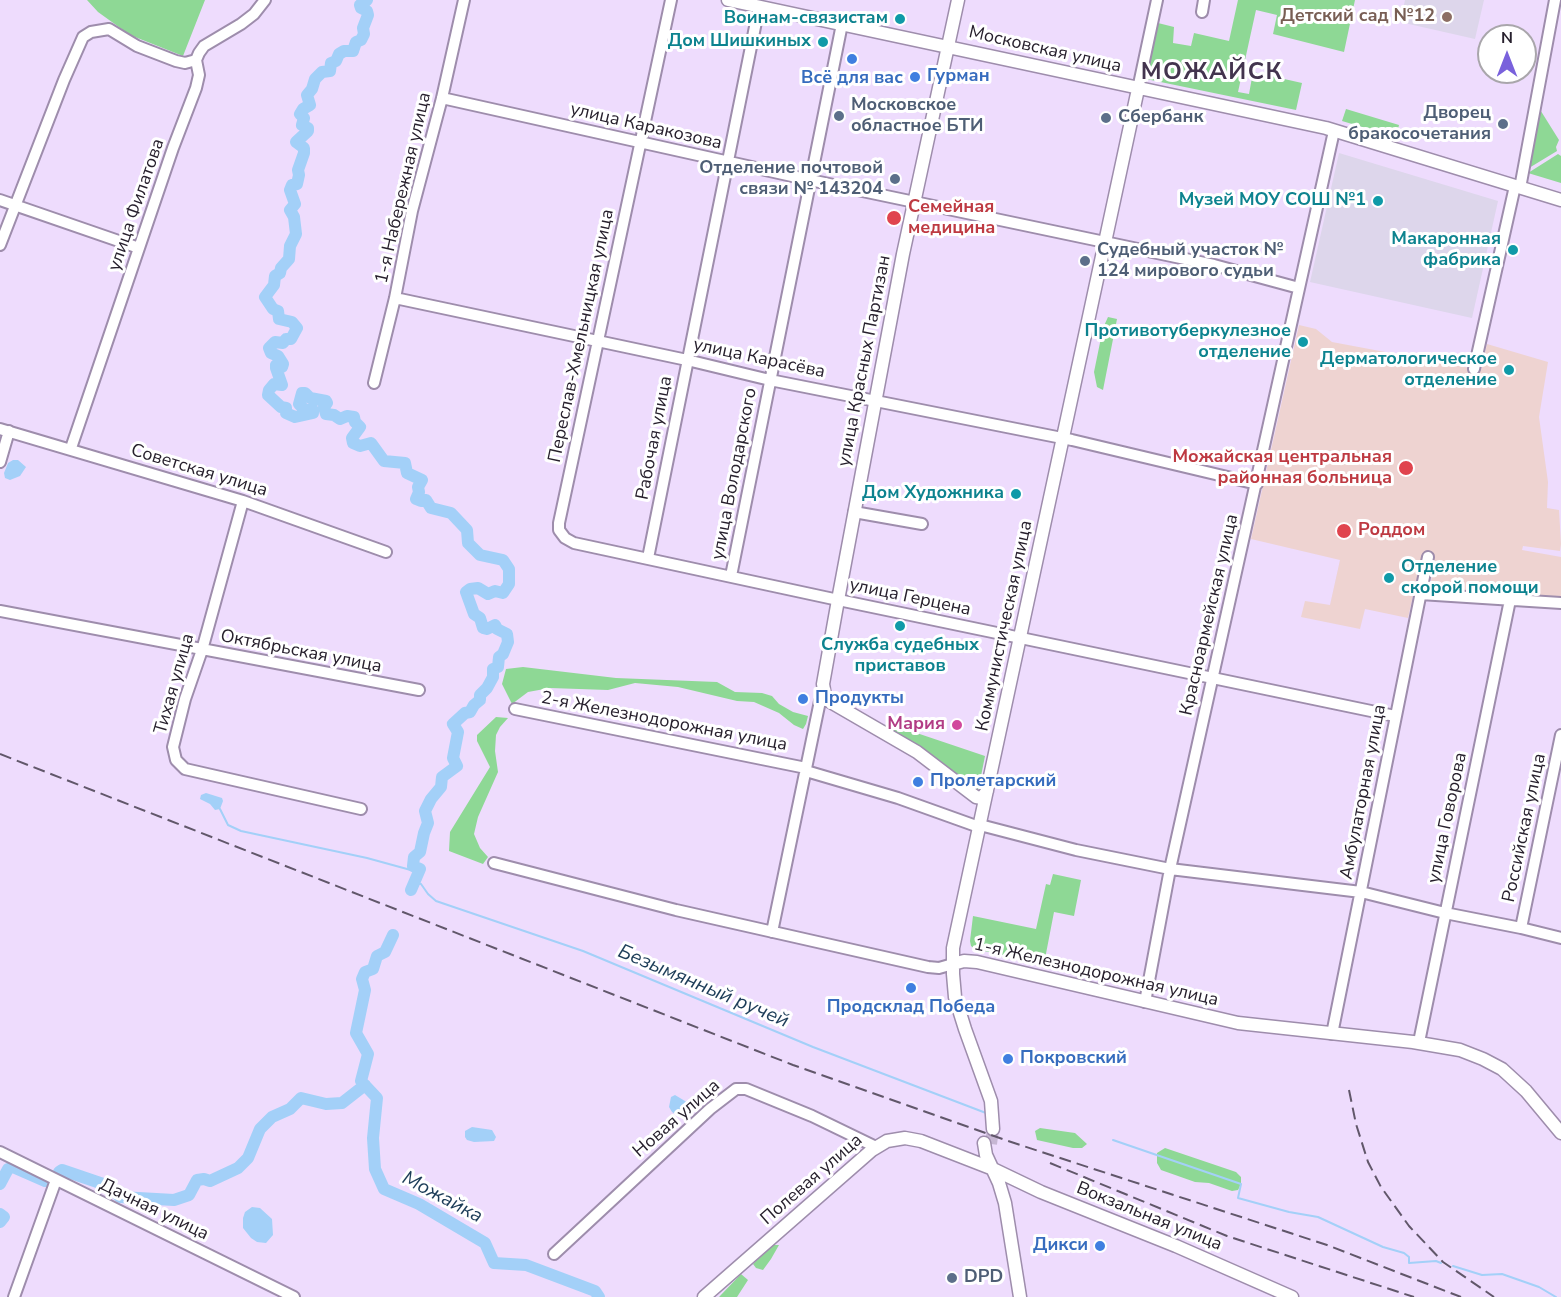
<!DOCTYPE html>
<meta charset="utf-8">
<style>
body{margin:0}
#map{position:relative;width:1561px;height:1297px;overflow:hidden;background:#eedcfd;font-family:"Nunito Sans",sans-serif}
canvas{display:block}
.north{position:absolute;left:1477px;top:24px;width:60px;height:60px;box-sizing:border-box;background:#fff;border:2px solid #a9a6ab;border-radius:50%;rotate:0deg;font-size:16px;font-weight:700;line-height:24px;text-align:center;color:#27202d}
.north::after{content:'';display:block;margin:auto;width:21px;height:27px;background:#7961dc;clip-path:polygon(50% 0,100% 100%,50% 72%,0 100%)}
</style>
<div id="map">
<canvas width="1561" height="1297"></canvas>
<div class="north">N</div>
</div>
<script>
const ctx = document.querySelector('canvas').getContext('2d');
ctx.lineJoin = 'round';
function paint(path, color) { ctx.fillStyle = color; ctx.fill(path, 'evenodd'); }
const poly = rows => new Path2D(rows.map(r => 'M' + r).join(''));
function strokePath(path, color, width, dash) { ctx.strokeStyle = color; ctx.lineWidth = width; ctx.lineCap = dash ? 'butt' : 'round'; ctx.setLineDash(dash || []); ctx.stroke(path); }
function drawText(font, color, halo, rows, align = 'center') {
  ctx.font = font + ' "Nunito Sans",sans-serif'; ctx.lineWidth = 6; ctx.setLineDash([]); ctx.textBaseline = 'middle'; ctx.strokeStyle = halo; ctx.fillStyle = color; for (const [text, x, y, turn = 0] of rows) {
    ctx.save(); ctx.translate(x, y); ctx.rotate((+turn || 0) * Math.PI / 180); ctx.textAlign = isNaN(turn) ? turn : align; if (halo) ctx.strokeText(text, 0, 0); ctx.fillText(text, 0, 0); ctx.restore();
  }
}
paint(poly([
 [1405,0,1484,0,1475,39,1400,22],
 [1339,153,1498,201,1472,318,1310,282]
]), '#ddd6eb');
paint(poly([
 [1299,325,1316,329,1332,342,1481,370,1487,344,1548,362,1539,417,1548,482,1547,508,1559,510,1561,544,1560,551,1523,546,1522,550,1561,557,1561,599,1430,590,1434,558,1422,556,1408,618,1365,609,1360,629,1301,617,1305,601,1330,605,1340,560,1251,539]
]), '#eed3d1');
paint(poly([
 [87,0,205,0,183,56,130,35,98,12],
 [1238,0,1355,0,1344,52,1273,34,1277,15,1256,10,1238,92,1249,94,1253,72,1302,83,1296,110,1146,79,1158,23,1174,27,1173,43,1191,46,1194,33,1229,41],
 [1539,108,1559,140,1556,147,1557,151,1529,168],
 [1346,109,1399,125,1396,137,1342,121],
 [1558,154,1561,156,1561,183,1528,173],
 [1108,317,1117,319,1103,390,1097,387,1094,372,1103,328],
 [523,667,616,678,717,682,735,692,762,693,772,696,779,704,793,712,808,716,806,724,803,729,794,725,779,713,754,702,737,701,678,687,635,683,608,690,550,688,528,692,512,704,502,684,506,669],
 [496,717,508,718,500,727,496,735,495,751,498,772,478,817,474,834,480,848,488,857,483,864,449,851,450,832,490,767,477,741,477,735],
 [887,723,985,756,978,791,936,758,884,727],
 [1053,874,1081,880,1074,916,1054,912,1044,964,1039,963,1039,960,1018,956,1017,958,975,949,971,946,970,941,973,916,1036,929,1046,884,1050,885],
 [1040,1128,1075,1133,1087,1144,1082,1148,1073,1148,1037,1140,1035,1131],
 [1165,1148,1236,1172,1241,1177,1241,1184,1238,1190,1232,1191,1209,1183,1195,1182,1161,1170,1157,1163,1157,1153],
 [773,1245,779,1245,771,1259,763,1270,756,1268,753,1264],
 [741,1274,748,1280,737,1297,719,1297]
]), '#8ed895');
paint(poly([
 [13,460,18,460,26,467,20,476,10,480,5,478,4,473,8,463],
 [206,793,222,798,223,801,220,809,215,810,210,804,200,799,201,795],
 [675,1095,690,1104,691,1110,685,1116,678,1116,672,1112,669,1107,671,1097],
 [472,1127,492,1130,496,1137,494,1141,474,1142,467,1140,465,1137,465,1131],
 [252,1207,260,1208,272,1219,273,1235,266,1243,257,1242,251,1238,243,1228,243,1218,245,1212]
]), '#a3d0f8');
strokePath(poly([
 [220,809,228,825,241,831,367,858,418,872],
 [414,882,421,884,428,894,436,901,583,951,813,1047,986,1113],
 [1113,1140,1241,1184,1238,1198,1289,1212,1318,1217,1383,1247,1404,1253,1409,1257,1409,1263,1436,1261,1441,1263],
 [1453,1266,1482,1275,1502,1274,1539,1287,1556,1297]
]), '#a3d0f8', 2);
strokePath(poly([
 [367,0,360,5,361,8,367,11,368,15,363,28,364,34,361,40,356,42,353,51,344,51,339,54,336,61,331,63,330,71,322,72,315,79,312,89,307,95,310,105,303,109,300,114,304,118,302,125,308,128,308,131,296,142,304,148,304,153,298,170,299,175,297,184,292,185,290,190,295,204,290,210,294,217,296,234,290,246,289,259,281,268,280,273,275,276,274,285,265,297,273,309,278,311,279,319,292,322,297,328,291,339,286,339,283,343,275,342,269,348,271,353,278,356,283,364,282,367,276,365,276,368,282,385,274,384,269,390,268,395,281,407,286,408,286,413,295,417,313,413,313,410,305,410,299,404,302,393,305,393,310,398,326,401,327,403,324,407,326,414,334,415,340,419,347,416,354,417,355,422,360,427,352,438,353,443,360,446,371,443,384,461,405,463,407,473,422,480,418,487,419,492,416,499,421,501,426,500,431,508,451,513,467,530,468,543,480,555,503,560,509,569,509,584,503,593,495,591,488,594,478,588,470,589,466,592,474,614,480,618,483,628,487,629,495,625,497,629,507,634,508,642,503,654,499,657,498,667,493,669,493,677,487,688,480,695,480,700,474,705,470,712,465,713,453,724,458,732,453,758,457,766,442,777,441,787,431,799,425,811,428,823,424,833,420,852,414,857,413,866,420,869,411,890],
 [393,935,385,952,377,956,373,969,365,972,362,979,365,990,356,1033,368,1054,361,1081,377,1098,373,1138,375,1169,384,1189,419,1204,485,1243,494,1263,526,1265,595,1291,599,1297],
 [59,1172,62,1170,109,1186,120,1197,174,1200,189,1195,197,1180,204,1179,210,1181,238,1168,248,1158,260,1129,272,1117,290,1109,301,1098,326,1104,342,1103,365,1085],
 [0,1184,8,1169,13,1167,45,1181,49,1180],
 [0,1214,4,1217,0,1222]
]), '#a3d0f8', 12);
strokePath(poly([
 [991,1144,993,1129]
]), '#c6b6d3', 12, [12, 6]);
const minor = poly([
 [671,0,559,523,559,530,565,538,574,543,829,598,1395,716],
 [1202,12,1204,0],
 [1138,89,1157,0],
 [442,98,810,180,1214,265,1299,288],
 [1520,188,1555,0],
 [0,200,139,248],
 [0,245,64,80,83,37,91,32,109,29,137,46,176,61,185,63,196,60],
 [395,298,687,360,770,380,1072,440,1257,484],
 [1474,369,1515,186],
 [374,383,395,298,412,211,442,98,464,0],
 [0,429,243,501,386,552],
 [71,448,173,148,196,88,199,75,196,60,199,53,204,46,241,24,254,14,265,0],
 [0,462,9,431],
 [243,501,202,650,185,699,173,747,176,760,185,769,361,809],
 [854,512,922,524],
 [648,558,759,7],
 [731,576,842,24],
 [1420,594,1561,603],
 [0,611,419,690],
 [515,709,806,768],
 [806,771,898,798,979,827],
 [980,825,1076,850,1170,869,1361,892,1445,913,1521,928,1561,938],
 [494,863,676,910,928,967,939,968,953,964],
 [1521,928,1561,735],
 [772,932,820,701,826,698],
 [1145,1002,1170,869,1334,131],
 [1332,1034,1428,557],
 [1419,1042,1510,600],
 [0,1152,294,1297],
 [554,1254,710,1109,736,1089,746,1089,812,1116,876,1147],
 [14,1297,56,1180]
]);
const major = poly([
 [728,0,1326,128,1561,200],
 [958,0,903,254,838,600,823,684,825,696,829,701,917,752,976,797,982,798,987,791],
 [953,964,964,961,977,962,1238,1023,1413,1042,1460,1050,1483,1059,1502,1069,1526,1091,1561,1133],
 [993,1129,991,1101,965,1029,955,997,953,974,953,948,1138,89],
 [984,1143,986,1155,999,1183,1005,1203,1020,1297],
 [704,1297,872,1150,887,1141,905,1138,921,1141,993,1169,1041,1192,1176,1246,1292,1297]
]);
strokePath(minor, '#9e8dac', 14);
strokePath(major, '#9e8dac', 15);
strokePath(minor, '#fff', 10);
strokePath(major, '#fff', 12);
strokePath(poly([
 [0,754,793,1065,1008,1141,1327,1245,1461,1297],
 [1349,1090,1356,1124,1368,1162,1381,1187,1409,1226,1443,1262,1494,1297],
 [1050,1163,1227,1236,1414,1297]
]), '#61576a', 2, [12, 6]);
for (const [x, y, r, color] of [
 [1447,17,6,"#8d6e63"],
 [900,19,6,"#0f9aa8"],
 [823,42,6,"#0f9aa8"],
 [852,59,6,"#3f7fe0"],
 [915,77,6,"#3f7fe0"],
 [839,116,6,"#5c6f8a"],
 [1106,118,6,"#5c6f8a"],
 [1503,124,6,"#5c6f8a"],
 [895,179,6,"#5c6f8a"],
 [1378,201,6,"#0f9aa8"],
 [894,218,8,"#e0444e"],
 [1513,250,6,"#0f9aa8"],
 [1085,261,6,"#5c6f8a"],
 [1303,342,6,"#0f9aa8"],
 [1509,370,6,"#0f9aa8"],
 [1406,468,8,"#e0444e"],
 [1016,494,6,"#0f9aa8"],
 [1344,531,8,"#e0444e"],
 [1389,578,6,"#0f9aa8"],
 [900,626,6,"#0f9aa8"],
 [803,699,6,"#3f7fe0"],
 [957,725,6,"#d1479c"],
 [918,782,6,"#3f7fe0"],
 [911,988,6,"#3f7fe0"],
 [1008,1059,6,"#3f7fe0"],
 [1100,1246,6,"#3f7fe0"],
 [952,1278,6,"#5c6f8a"]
]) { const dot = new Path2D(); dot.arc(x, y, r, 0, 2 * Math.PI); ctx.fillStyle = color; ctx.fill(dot); strokePath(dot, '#fff', 2); }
drawText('bold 18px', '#785e54', '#fff', [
 ["Детский сад №12",1435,17]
], 'right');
drawText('bold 18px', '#0d838f', '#fff', [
 ["Воинам-связистам",888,19],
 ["Дом Шишкиных",811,42],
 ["Музей МОУ СОШ №1",1366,201],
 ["Макаронная",1501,240],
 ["фабрика",1501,261],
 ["Противотуберкулезное",1291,332],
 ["отделение",1291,353],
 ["Дерматологическое",1497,360],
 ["отделение",1497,381],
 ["Дом Художника",1004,494],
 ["Отделение",1401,568,"left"],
 ["скорой помощи",1401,589,"left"],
 ["Служба судебных",900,646,"center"],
 ["приставов",900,667,"center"]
], 'right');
drawText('18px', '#27202d', '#fff', [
 ["Московская улица",1045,50,13],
 ["улица Каракозова",646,127,13],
 ["1-я Набережная улица",404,188,-77],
 ["улица Филатова",137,205,-71],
 ["Переслав-Хмельницкая улица",582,336,-78],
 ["улица Карасёва",759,359,12],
 ["улица Красных Партизан",865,361,-79],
 ["Рабочая улица",655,438,-79],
 ["Советская улица",199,471,17],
 ["улица Володарского",735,474,-79],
 ["улица Герцена",910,598,12],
 ["Красноармейская улица",1210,615,-77],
 ["Коммунистическая улица",1005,626,-78],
 ["Октябрьская улица",301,652,11],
 ["Тихая улица",175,684,-74],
 ["2-я Железнодорожная улица",664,722,11],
 ["Амбулаторная улица",1364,792,-79],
 ["улица Говорова",1448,818,-78],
 ["Российская улица",1525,828,-78],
 ["1-я Железнодорожная улица",1096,973,13],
 ["Новая улица",677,1119,-41],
 ["Полевая улица",812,1180,-41],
 ["Дачная улица",154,1210,26],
 ["Вокзальная улица",1149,1217,22]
]);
drawText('bold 18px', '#366cbe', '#fff', [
 ["Гурман",927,77],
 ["Всё для вас",852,79,"center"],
 ["Продукты",815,699],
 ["Пролетарский",930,782],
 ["Продсклад Победа",911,1008,"center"],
 ["Покровский",1020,1059],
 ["Дикси",1088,1246,"right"]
], 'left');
drawText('bold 18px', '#4e5e75', '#fff', [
 ["Московское",851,106],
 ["областное БТИ",851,127],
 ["Дворец",1491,114,"right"],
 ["бракосочетания",1491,135,"right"],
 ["Сбербанк",1118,118],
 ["Отделение почтовой",883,169,"right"],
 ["связи № 143204",883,190,"right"],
 ["Судебный участок №",1097,251],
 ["124 мирового судьи",1097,272],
 ["DPD",964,1278]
], 'left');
drawText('bold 18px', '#be3a42', '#fff', [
 ["Семейная",908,208],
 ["медицина",908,229],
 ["Можайская центральная",1392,458,"right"],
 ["районная больница",1392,479,"right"],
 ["Роддом",1358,531]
], 'left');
drawText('bold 18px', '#b23c85', '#fff', [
 ["Мария",945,725]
], 'right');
drawText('italic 20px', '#1c3c58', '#fff', [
 ["Безымянный ручей",703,987,23],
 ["Можайка",442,1198,28]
]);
ctx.letterSpacing = '1.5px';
drawText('bold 24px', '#43344e', '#fff', [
 ["МОЖАЙСК",1212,73]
]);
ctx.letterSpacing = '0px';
</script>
